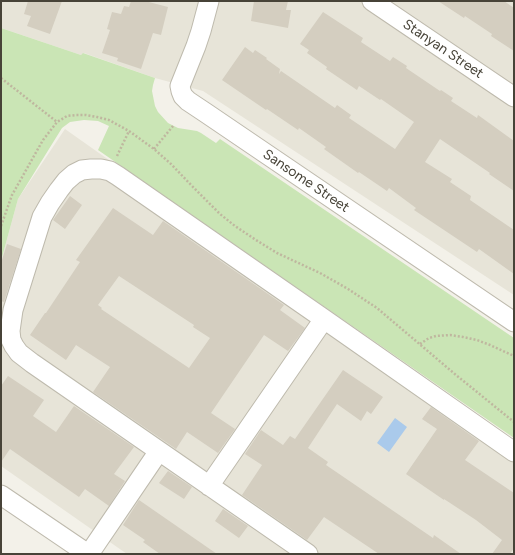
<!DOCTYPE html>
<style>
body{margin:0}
#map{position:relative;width:515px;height:555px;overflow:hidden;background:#f3f1e9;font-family:Figtree,sans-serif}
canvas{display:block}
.frame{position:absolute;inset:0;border:2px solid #474338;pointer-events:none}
</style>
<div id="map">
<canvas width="515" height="555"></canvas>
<div class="frame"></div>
</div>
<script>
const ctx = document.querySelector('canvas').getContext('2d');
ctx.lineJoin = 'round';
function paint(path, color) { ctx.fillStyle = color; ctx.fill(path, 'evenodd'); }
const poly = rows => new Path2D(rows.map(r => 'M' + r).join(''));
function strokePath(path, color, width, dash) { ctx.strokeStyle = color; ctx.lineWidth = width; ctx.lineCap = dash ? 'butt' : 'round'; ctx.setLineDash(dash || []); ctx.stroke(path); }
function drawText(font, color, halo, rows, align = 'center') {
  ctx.font = font + ' Figtree,sans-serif'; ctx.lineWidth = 3.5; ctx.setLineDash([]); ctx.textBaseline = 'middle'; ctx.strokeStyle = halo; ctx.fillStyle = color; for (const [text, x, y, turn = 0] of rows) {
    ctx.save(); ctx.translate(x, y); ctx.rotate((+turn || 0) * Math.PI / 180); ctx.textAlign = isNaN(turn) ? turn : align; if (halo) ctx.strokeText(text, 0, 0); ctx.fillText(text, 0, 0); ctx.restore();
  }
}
paint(poly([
 [1,1,514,1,514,295,203,91,155,78,84,53,81,55,1,28],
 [65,129,514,446,514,554,127,554,1,466,1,261,18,199]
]), '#e7e4d8');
paint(poly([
 [1,28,81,55,83,53,155,78,153,85,152,91,155,106,158,112,168,123,178,128,197,131,201,133,216,143,220,139,514,338,514,438,98,150,109,126,98,121,84,120,70,122,62,128,18,199,1,261]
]), '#cae5b5');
paint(poly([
 [395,418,407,427,389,452,377,443]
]), '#aacaeb');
paint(poly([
 [28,1,62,1,50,34,27,26,31,16,24,14],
 [131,1,145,1,168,7,161,35,153,33,141,69,117,61,118,58,102,53,110,30,107,29,112,12,121,14,124,6,129,7],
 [254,1,288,1,286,10,291,10,288,28,251,21],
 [438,1,504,1,514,8,514,51,491,36,492,34,465,16,464,18],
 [323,12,363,38,361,42,390,61,393,57,407,66,406,68,440,91,441,90,453,98,451,101,477,118,478,115,514,141,514,191,489,174,490,173,440,139,425,162,452,179,450,182,471,196,470,200,514,230,514,274,479,249,477,252,414,210,416,208,389,188,387,191,359,172,358,173,324,149,326,147,299,128,298,130,267,109,266,110,222,80,245,47,253,53,255,50,267,58,266,59,280,69,279,74,281,71,335,108,337,105,351,115,349,118,395,149,414,122,381,99,380,100,359,86,357,90,326,69,327,67,307,53,309,50,300,44],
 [70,196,82,205,65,229,53,220],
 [113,208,153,235,163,221,284,305,280,310,305,328,288,351,264,335,211,413,235,429,218,453,187,432,176,449,93,392,110,367,76,345,66,360,30,335,45,313,46,313,80,262,76,260],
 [119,276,194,325,193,327,210,338,189,368,101,309,102,308,98,305],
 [7,244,21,249,4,302,1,301,1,263],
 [343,370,383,397,371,414,367,411,361,421,337,404,308,448,328,462,326,465,433,538,434,535,461,554,379,554,324,517,307,540,242,495,262,465,245,454,261,430,283,445,290,436,295,439],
 [8,376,44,400,33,416,56,432,74,406,134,447,114,474,125,481,109,506,85,489,79,497,10,449,1,462,1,386],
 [431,407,479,441,465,460,514,493,514,548,510,554,492,554,502,540,476,520,444,499,444,500,406,474,437,429,422,419],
 [168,471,192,487,184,499,159,483],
 [139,500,217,554,160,554,143,542,145,540,123,525],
 [223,509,248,526,239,538,215,521]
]), '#d4cec0');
const minor = poly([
 [209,1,201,31,196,46,180,86,181,91,183,96,188,101,206,113,514,322],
 [372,1,514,97],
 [209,486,324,319],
 [1,495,88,554],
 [89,554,159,451],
 [308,554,32,363,19,353,14,346,11,340,10,331,13,310,42,217,50,203,59,190,66,181,74,174,82,170,91,169,101,169,110,171,118,176,324,319,514,452]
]);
strokePath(minor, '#bebaad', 21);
strokePath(poly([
 [1,78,57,122],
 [154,149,173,126],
 [117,156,129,131],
 [1,226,12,195,43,140,57,122,67,116,76,115,86,115,97,117,109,120,129,131,154,149,171,164,193,187,220,214,235,226,256,240,277,253,320,273,348,289,377,308,456,375,514,422],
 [420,344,429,338,436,336,450,335,463,337,477,340,490,345,514,356]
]), '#bfb79f', 2.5, [2, 2]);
strokePath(minor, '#fff', 19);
drawText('14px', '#474338', '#fff', [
 ["Stanyan Street",443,49,34],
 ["Sansome Street",306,181,34]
]);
</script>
